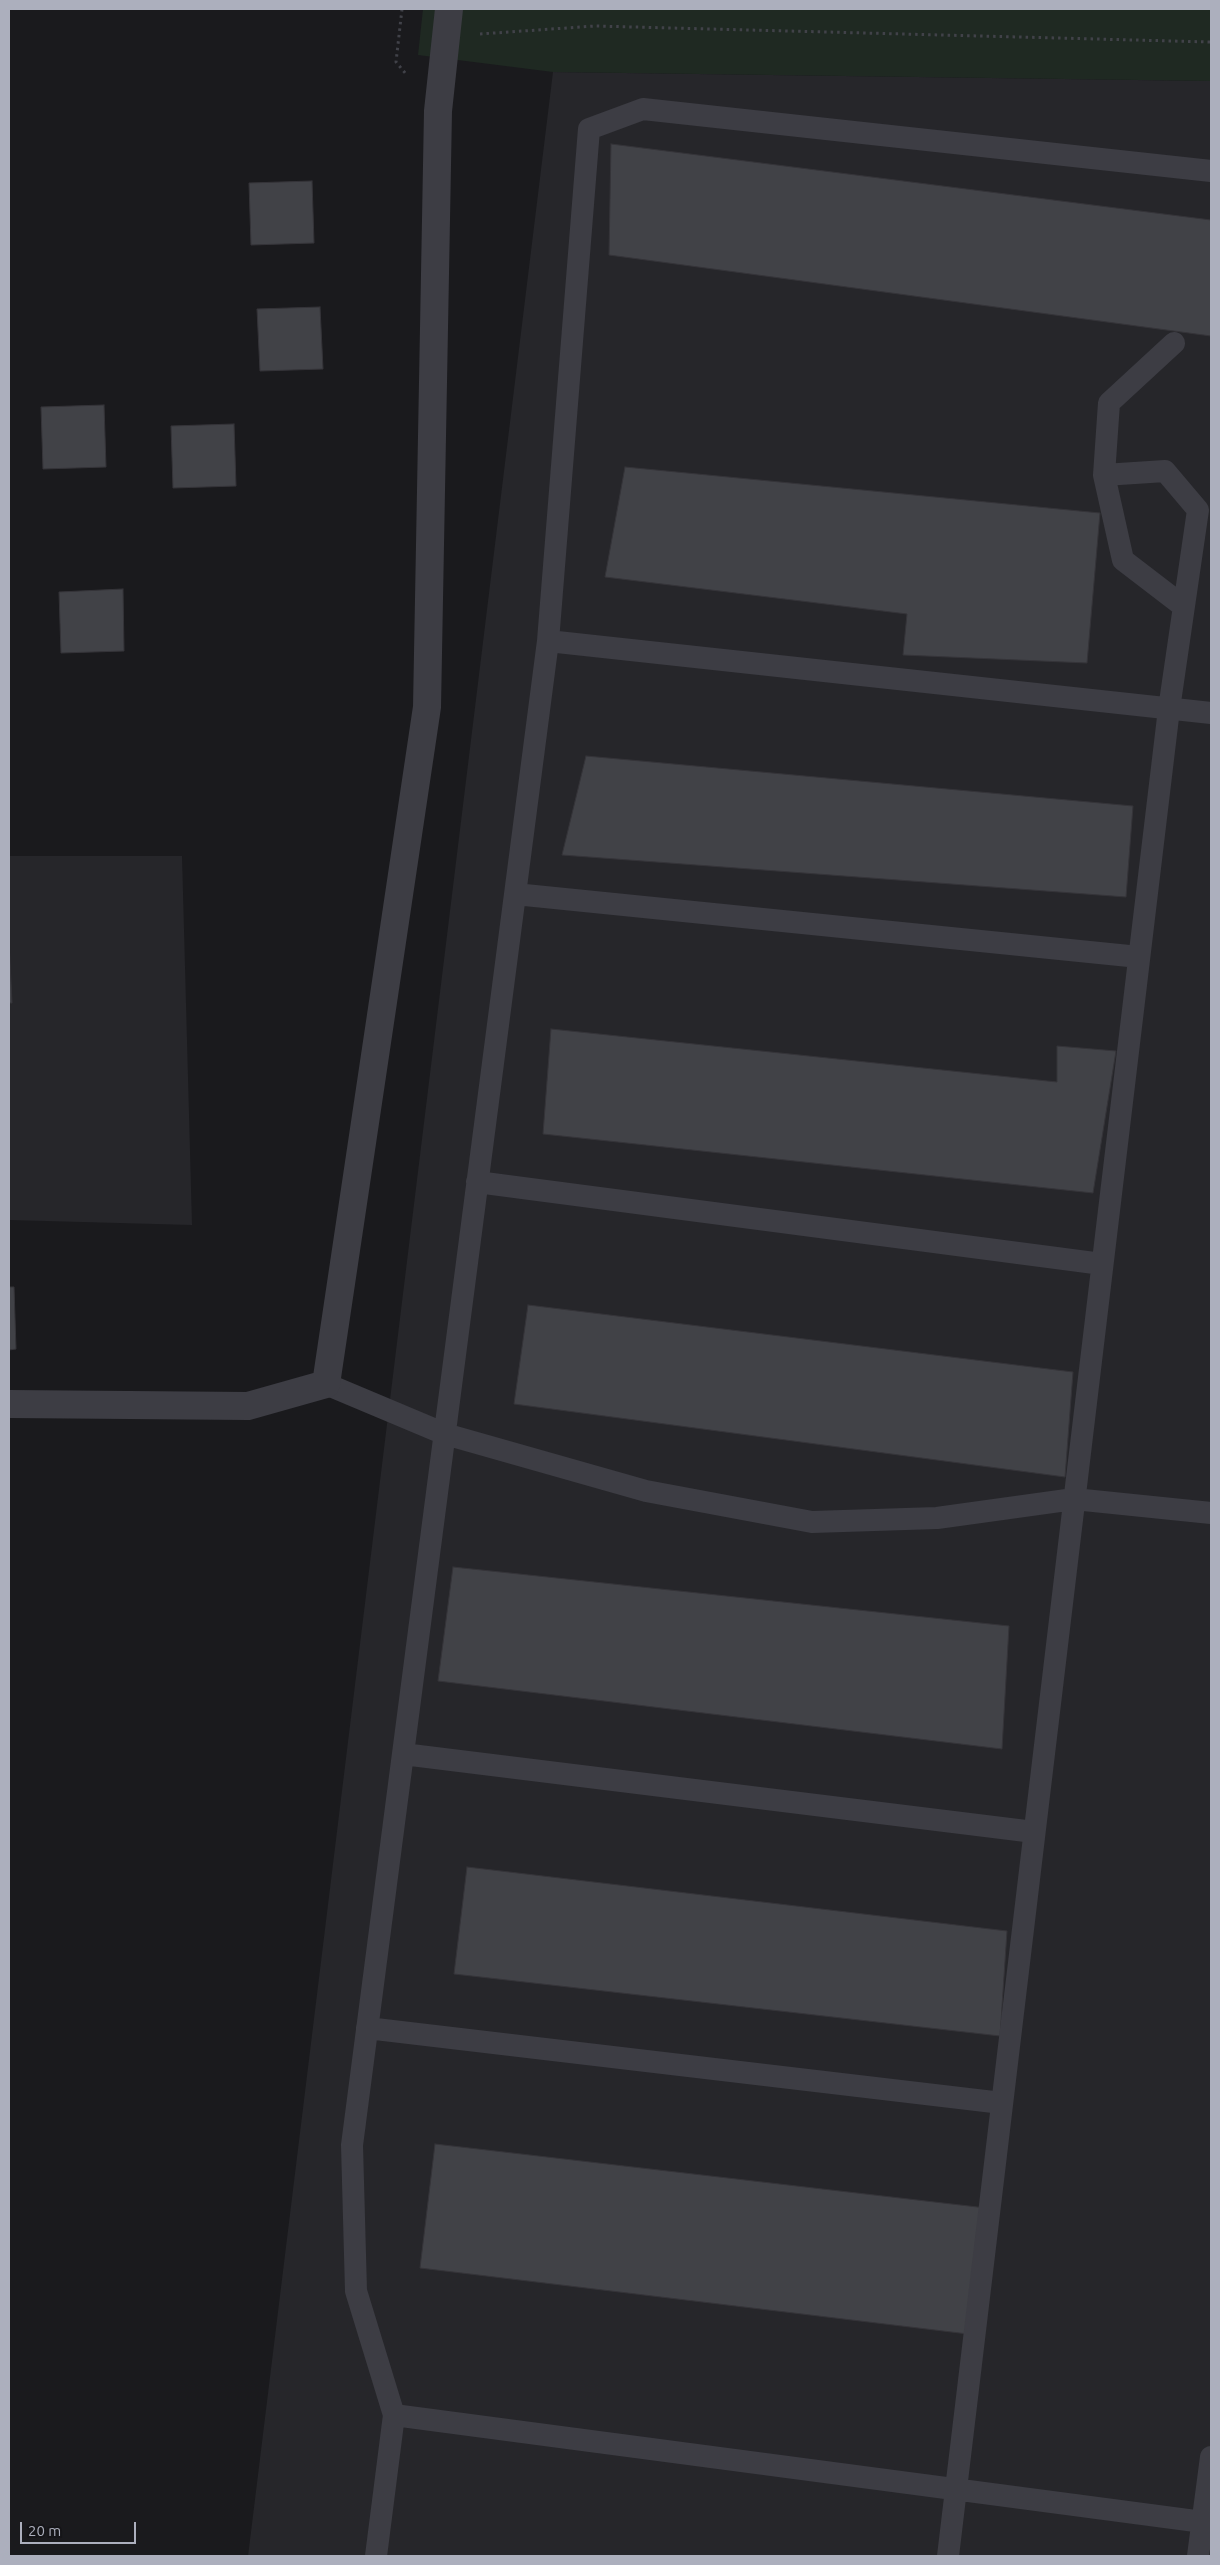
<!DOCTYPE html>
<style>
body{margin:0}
#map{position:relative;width:1220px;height:2565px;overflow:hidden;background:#1a1a1d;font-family:Ubuntu,sans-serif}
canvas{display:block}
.frame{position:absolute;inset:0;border:10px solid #acafbd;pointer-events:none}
.scale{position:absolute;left:20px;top:2522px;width:116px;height:22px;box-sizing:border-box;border:2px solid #acafbd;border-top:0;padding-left:6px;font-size:15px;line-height:18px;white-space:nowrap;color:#acafbd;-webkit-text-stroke:4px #151518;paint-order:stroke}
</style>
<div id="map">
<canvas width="1220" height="2565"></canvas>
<div class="frame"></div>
<div class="scale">20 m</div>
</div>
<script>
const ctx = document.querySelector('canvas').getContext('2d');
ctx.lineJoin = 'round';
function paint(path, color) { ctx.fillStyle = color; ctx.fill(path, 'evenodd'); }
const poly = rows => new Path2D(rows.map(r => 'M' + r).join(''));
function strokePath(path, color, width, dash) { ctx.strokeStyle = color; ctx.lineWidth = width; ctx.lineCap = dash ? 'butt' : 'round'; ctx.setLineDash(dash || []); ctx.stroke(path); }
paint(poly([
 [553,72,1211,81,1211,2556,248,2556],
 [9,856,182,856,192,1225,9,1220]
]), '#26262a');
paint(poly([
 [423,9,1211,9,1211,81,553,72,418,55]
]), '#1f2922');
const building = poly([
 [611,144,1211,220,1211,336,609,255,611,144],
 [312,181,314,243,251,245,249,183,312,181],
 [320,307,323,369,260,371,257,309,320,307],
 [104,405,106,467,43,469,41,407,104,405],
 [234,424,236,486,173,488,171,426,234,424],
 [625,467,1100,513,1087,663,903,655,907,614,605,577,625,467],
 [123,589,124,651,61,653,59,592,123,589],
 [586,756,1133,806,1126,897,562,855,586,756],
 [9,941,12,1003,9,1003,9,941],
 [551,1029,1057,1082,1057,1046,1116,1051,1093,1193,543,1134,551,1029],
 [9,1287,14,1287,16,1349,9,1350,9,1287],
 [528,1305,1073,1372,1065,1477,514,1404,528,1305],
 [453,1567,1009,1626,1002,1749,438,1681,453,1567],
 [467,1867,1007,1931,1000,2036,454,1974,467,1867],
 [435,2144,986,2208,968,2334,420,2268,435,2144]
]);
paint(building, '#414247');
strokePath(building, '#353439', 1);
strokePath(poly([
 [402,9,396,62,406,74],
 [480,34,595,26,1211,42]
]), '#414249', 3, [2.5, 4]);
strokePath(poly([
 [1174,343,1109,403,1104,475,1123,560,1183,606],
 [548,641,1211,713],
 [515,894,1139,957],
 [477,1182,1102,1264],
 [326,1384,445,1434,646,1491,812,1522,937,1518,1074,1499,1211,1513],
 [403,1754,1034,1832],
 [367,2028,1002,2103],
 [394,2415,1203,2522],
 [376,2556,394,2415,356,2291,352,2145,548,641,589,129,643,109,1211,171],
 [948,2556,1169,709,1198,510,1165,471,1104,475],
 [1198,2556,1211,2457]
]), '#3d3d44', 22);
strokePath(poly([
 [9,1404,248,1406,326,1384,427,707,438,111,449,9]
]), '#3d3d44', 28);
</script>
